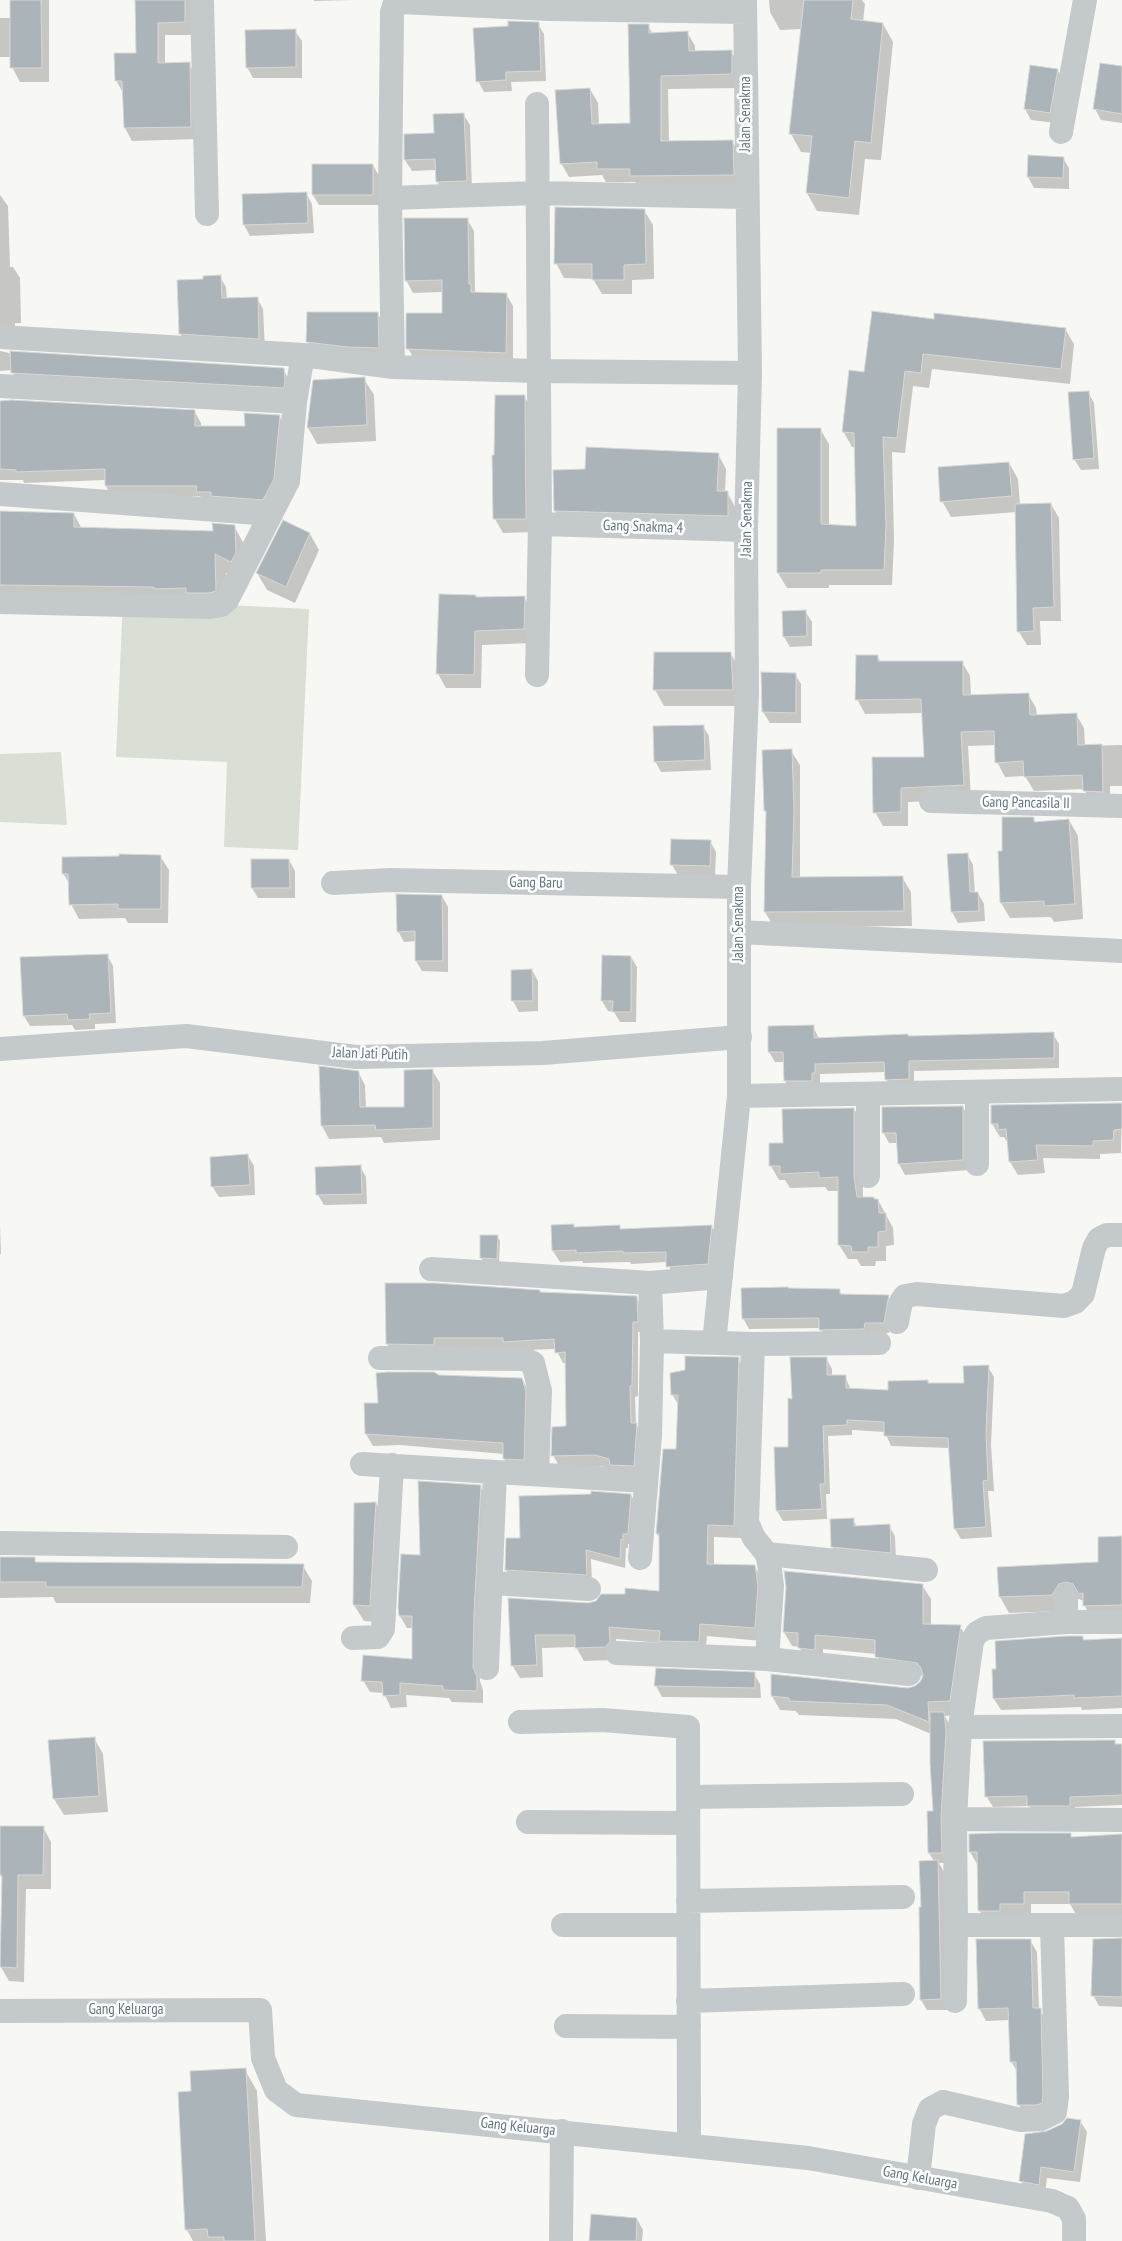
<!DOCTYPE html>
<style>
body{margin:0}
canvas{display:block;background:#f7f7f4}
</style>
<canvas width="1122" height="2241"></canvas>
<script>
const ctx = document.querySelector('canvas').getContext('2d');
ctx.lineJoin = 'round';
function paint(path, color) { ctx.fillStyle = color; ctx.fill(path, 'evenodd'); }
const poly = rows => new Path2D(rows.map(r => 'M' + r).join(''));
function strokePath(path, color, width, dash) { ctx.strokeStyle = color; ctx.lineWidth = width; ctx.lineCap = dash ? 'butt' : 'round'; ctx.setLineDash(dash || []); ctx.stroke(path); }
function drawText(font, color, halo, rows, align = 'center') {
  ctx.font = font + ' "PT Sans Narrow",sans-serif'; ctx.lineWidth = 5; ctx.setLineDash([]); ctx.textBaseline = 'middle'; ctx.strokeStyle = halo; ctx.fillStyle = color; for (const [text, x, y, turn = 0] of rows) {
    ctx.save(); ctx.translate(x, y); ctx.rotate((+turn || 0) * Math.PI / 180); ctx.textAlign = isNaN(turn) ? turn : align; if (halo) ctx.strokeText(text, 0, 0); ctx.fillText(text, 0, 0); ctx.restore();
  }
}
paint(poly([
 [123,600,309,609,298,850,224,847,227,762,116,757],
 [61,752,67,825,0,822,0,754]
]), '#d9dfd4');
paint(poly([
 [11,0,49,0,49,82,20,82,12,67,11,57,0,57,0,18,11,18],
 [137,0,191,0,192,35,165,35,165,64,189,64,196,76,198,139,132,141,125,128,123,93,116,80,137,54],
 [314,0,354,0,314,1],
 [769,0,862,0,865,4,863,22,883,24,893,42,881,160,865,159,859,215,817,211,807,193,811,153,801,152,791,134,802,29,780,30,770,12],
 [538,24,544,34,546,81,511,82,512,91,484,92,478,81,510,27],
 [648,26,653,34,687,32,695,46,695,52,731,51,739,65,740,88,668,89,669,142,732,141,740,155,741,188,640,189,635,182,606,182,602,175,569,177,561,163,590,89,598,103,599,125,632,125],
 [295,31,302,41,302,78,253,78,247,67],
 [1122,67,1122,123,1101,120,1095,109],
 [1058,71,1064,81,1056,123,1031,120,1025,109],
 [463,114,470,125,472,191,443,192,437,181,436,170,412,171,405,160,406,135,435,134],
 [1029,157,1063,158,1069,168,1069,189,1034,188,1028,177],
 [373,165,379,176,379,205,319,205,313,195],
 [306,193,312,204,314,233,250,236,244,225,243,196],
 [0,195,8,206,10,267,13,267,20,278,21,323,15,323,15,335,0,336],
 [644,210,653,225,654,279,632,280,632,294,602,294,593,279,564,278,556,263],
 [467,219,474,231,475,294,506,294,513,306,513,364,415,361,408,348,444,314,443,292,413,293,406,280],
 [220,277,226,287,227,300,257,298,263,309,265,349,186,344,180,333,205,280],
 [378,314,387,330,388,364,317,358,307,341],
 [935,320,1065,329,1074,344,1070,384,932,369,929,388,913,386,905,453,892,452,894,541,892,585,829,585,829,588,787,588,778,573,778,429,820,429,829,444,829,526,857,527,856,447,852,447,843,431,865,373],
 [0,351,9,353,12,356,283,369,289,380,289,398,18,383,12,370,0,371],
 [364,379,374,395,376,441,317,444,308,428],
 [1088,392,1094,403,1099,469,1081,470,1074,459],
 [524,396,532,410,533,532,503,533,495,519,496,456],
 [0,402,195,412,201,423,201,427,246,427,279,416,286,427,280,490,269,510,204,502,200,496,112,497,106,486,106,480,24,483,23,480,0,480],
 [718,454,726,469,725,493,727,492,735,507,736,530,563,525,555,510,587,470],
 [1009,463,1018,479,1020,505,1051,504,1059,518,1061,621,1040,621,1041,645,1027,645,1019,632,1017,512,951,517,942,501],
 [0,513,74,514,82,529,214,532,234,526,245,546,243,581,226,573,227,612,0,605],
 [284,522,310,534,319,550,295,603,267,590,257,573],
 [524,597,532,611,532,643,482,645,481,688,446,688,438,674,476,599],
 [805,611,812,622,812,646,790,647,784,637],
 [731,654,740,670,742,706,664,706,655,690],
 [877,656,881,662,962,662,970,676,971,696,1028,694,1036,708,1037,716,1076,714,1084,728,1085,746,1122,745,1122,786,1110,786,1110,806,1092,805,1084,789,1034,791,1025,776,1005,777,997,762,996,745,968,746,971,799,908,802,908,826,883,826,875,812,926,758,923,713,865,714,857,699],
 [795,674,801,684,801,723,770,723,763,712,764,693],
 [703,726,709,736,711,770,661,772,655,761],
 [791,751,800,765,800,878,902,877,911,892,912,926,774,927,765,912,767,814,765,811],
 [1034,819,1036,823,1069,820,1078,836,1083,919,1054,922,1051,917,1010,918,1001,903,1004,852],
 [710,841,716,852,715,876,678,875,672,865],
 [967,854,973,865,975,893,978,893,984,904,985,921,958,923,952,912],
 [160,856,169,870,168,923,128,923,125,918,79,919,71,904,70,885,63,873],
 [289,860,295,871,295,898,258,898,252,888],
 [442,896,448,907,448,972,422,971,416,961,416,941,404,942,398,931],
 [107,955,113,966,116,1023,95,1024,95,1029,75,1030,72,1025,30,1026,24,1016],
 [631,957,637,967,636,1022,620,1022,614,1012,608,1011,602,1001],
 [532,970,538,981,538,1011,519,1012,513,1001,512,971],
 [813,1026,819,1039,908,1035,909,1038,1053,1034,1059,1044,1059,1068,914,1071,914,1089,892,1090,886,1079,886,1072,820,1074,820,1083,791,1091,785,1081,784,1062,775,1062,769,1052],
 [432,1070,440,1083,440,1140,384,1143,381,1137,329,1139,322,1126,358,1072,365,1085,366,1108,405,1108],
 [1122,1103,1121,1153,1100,1154,1100,1159,1043,1158,1045,1173,1018,1175,1010,1162,1008,1143,1004,1137,1000,1137,992,1124],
 [963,1107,969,1118,969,1170,905,1175,899,1164,898,1143,889,1143,883,1132],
 [854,1109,862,1123,863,1198,873,1198,878,1200,893,1228,894,1245,886,1246,886,1261,876,1261,875,1266,861,1266,857,1259,848,1259,839,1245,839,1191,828,1191,825,1187,790,1188,785,1180,779,1180,771,1166,784,1145],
 [248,1156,254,1166,255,1195,219,1197,212,1186],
 [360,1166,366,1177,367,1204,324,1205,318,1195],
 [0,1224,1,1254,0,1254],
 [619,1226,621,1231,711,1226,718,1236,714,1275,674,1277,667,1262,631,1264,630,1262,583,1263,582,1261,560,1262,553,1251,574,1228],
 [497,1236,500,1241,499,1264,484,1263,481,1258],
 [839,1290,842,1295,888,1296,895,1307,889,1333,870,1334,826,1340,820,1328,749,1329,743,1318],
 [541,1294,636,1297,642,1308,643,1332,638,1332,638,1396,635,1397,636,1424,642,1435,639,1477,602,1466,559,1466,553,1455,567,1428,566,1363,563,1363,556,1349,393,1354,387,1344],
 [826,1358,832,1369,832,1376,845,1376,851,1390,890,1392,928,1381,929,1384,965,1384,988,1367,994,1377,991,1445,994,1491,988,1491,992,1537,961,1539,955,1529,950,1448,891,1446,885,1432,852,1430,852,1435,828,1436,830,1494,826,1494,827,1519,783,1521,777,1511,789,1448,793,1400],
 [738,1359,745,1371,741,1538,714,1537,714,1565,755,1567,762,1579,762,1641,707,1636,705,1655,661,1643,616,1639,616,1655,612,1660,584,1661,576,1647,542,1648,543,1677,520,1678,512,1665,512,1639,588,1604,660,1592,660,1539,657,1534,664,1450,678,1450,679,1406,672,1394],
 [438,1376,522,1379,529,1391,530,1471,511,1470,504,1458,504,1454,400,1445,373,1446,366,1434,380,1404],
 [480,1486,487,1498,481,1589,480,1681,483,1690,483,1703,452,1702,449,1698,406,1695,407,1707,391,1708,384,1693,370,1692,363,1680,413,1660,413,1628,407,1628,400,1616,421,1556],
 [631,1495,636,1505,633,1544,628,1544,628,1548,626,1548,625,1568,591,1559,592,1585,512,1580,506,1570,521,1540],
 [376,1503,385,1519,379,1622,364,1621,354,1605],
 [853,1519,857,1527,889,1526,895,1536,896,1563,838,1557,832,1546],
 [1122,1538,1122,1621,1094,1621,1084,1605,1084,1601,1076,1598,1062,1611,1009,1613,1000,1597,1099,1564],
 [34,1558,36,1563,303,1566,312,1581,310,1603,56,1603,53,1597,0,1598,0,1559],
 [922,1585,931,1599,931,1625,960,1626,968,1640,957,1715,945,1716,949,1724,947,1863,939,1863,944,1872,947,2010,927,2010,921,2000,923,1908,934,1861,929,1853,934,1812,931,1734,896,1719,799,1715,796,1711,780,1710,772,1696,916,1687,921,1683,924,1676,884,1671,876,1654,823,1649,823,1664,808,1662,799,1647,792,1646,784,1632],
 [1082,1637,1085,1641,1122,1639,1122,1708,1082,1710,1081,1707,1001,1710,994,1699],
 [754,1674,760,1684,761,1698,662,1697,656,1686],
 [94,1738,103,1754,108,1812,64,1815,54,1799,50,1741],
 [1115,1741,1117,1745,1122,1745,1122,1805,1075,1807,1075,1816,1035,1816,1029,1806,993,1807,987,1797],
 [0,1827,43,1827,51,1842,51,1889,26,1889,24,1982,9,1981,1,1967,3,1880,0,1875],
 [1070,1835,1072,1838,1122,1836,1122,1916,1077,1916,1070,1904,1031,1904,1031,1916,987,1923,980,1911,977,1864,970,1852,970,1836],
 [1122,1939,1122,2007,1099,2006,1093,1995],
 [1030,1940,1037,1952,1039,2009,1047,2022,1049,2116,1026,2117,1019,2105,1018,2073,1011,2061,1010,2020,986,2021,979,2008],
 [245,2070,257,2091,266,2241,193,2241,187,2230,193,2092],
 [1080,2121,1087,2132,1080,2182,1047,2178,1045,2195,1027,2192,1021,2181,1047,2133],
 [637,2219,643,2230,642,2241,591,2241]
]), '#0003');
const building = poly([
 [10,0,41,0,42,68,10,68,10,0],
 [135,0,185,0,185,22,158,23,158,63,190,62,191,127,124,128,122,81,115,81,114,53,136,53,135,0],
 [804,0,853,0,851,19,883,23,871,143,855,141,849,198,806,193,812,136,789,134,804,0],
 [508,21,539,22,541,71,506,72,506,80,476,82,473,28,508,26,508,21],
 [628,24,649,24,649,33,688,31,689,51,732,50,732,74,661,76,661,141,733,140,734,175,630,176,630,169,597,169,597,162,560,164,555,90,590,88,592,124,630,123,628,24],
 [296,29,296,67,246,68,245,30,296,29],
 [1100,63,1122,66,1122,114,1093,109,1100,63],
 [1030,65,1058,69,1050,113,1024,109,1030,65],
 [464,113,467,181,436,182,435,159,404,160,404,134,434,133,433,114,464,113],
 [1028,155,1064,157,1063,178,1027,177,1028,155],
 [312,164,373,164,373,195,312,195,312,164],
 [307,192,308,223,243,225,242,194,307,192],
 [555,207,645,209,646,264,624,265,624,280,592,280,592,264,554,264,555,207],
 [404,218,468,218,469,284,471,284,471,292,507,293,506,353,406,349,406,313,442,313,442,280,405,281,404,218],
 [221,275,222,298,258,297,259,339,179,334,177,280,203,279,203,276,221,275],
 [872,311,934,319,934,313,1066,328,1061,369,923,354,921,373,905,371,897,438,883,437,886,525,884,570,821,570,821,573,777,573,777,428,821,428,821,524,856,526,854,433,842,432,849,370,864,372,872,311],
 [307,312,378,312,379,348,347,347,306,342,307,312],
 [10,351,284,368,285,381,284,388,11,373,10,351],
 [365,377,367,425,307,428,313,380,365,377],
 [1089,391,1094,458,1073,460,1068,392,1089,391],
 [495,395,525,395,526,519,493,519,492,455,494,455,495,395],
 [12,400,195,410,195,426,245,426,244,413,280,415,274,479,263,500,211,496,211,492,196,492,197,486,105,486,105,469,16,472,16,470,0,469,0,401,12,400],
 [586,447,719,453,717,491,728,491,728,516,554,511,553,470,585,469,586,447],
 [1009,462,1012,496,940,502,938,467,1009,462],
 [1051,503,1054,607,1033,608,1034,631,1017,632,1015,504,1051,503],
 [0,511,74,513,74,527,213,531,212,523,235,525,236,553,231,562,215,554,216,591,209,593,186,593,186,588,154,589,154,587,0,585,0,511],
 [283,520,310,533,286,587,256,573,283,520],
 [439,594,476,595,476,597,525,596,524,629,475,631,474,675,436,674,439,594],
 [806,610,807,636,783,637,782,611,806,610],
 [654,652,731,652,733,690,653,690,654,652],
 [856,655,878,655,878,661,963,661,963,695,1029,693,1030,715,1077,713,1078,745,1102,744,1103,792,1083,791,1082,775,1024,777,1023,761,995,763,994,731,961,732,964,785,901,788,901,812,873,813,872,757,924,757,921,699,855,700,856,655],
 [761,672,796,673,796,713,762,712,761,672],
 [704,725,705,760,654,762,653,726,704,725],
 [792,749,794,810,792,877,903,876,904,911,764,912,766,811,764,811,762,750,792,749],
 [1002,817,1034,817,1034,822,1069,819,1075,904,1044,906,1044,901,1000,903,998,851,1002,851,1002,817],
 [671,839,711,840,710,866,670,865,671,839],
 [968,853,970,892,978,892,979,911,951,912,947,854,968,853],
 [119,854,161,855,161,909,118,909,118,904,69,905,68,874,62,874,62,857,119,856,119,854],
 [251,859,289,859,290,888,251,888,251,859],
 [396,894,442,895,443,961,415,961,415,931,397,932,396,894],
 [108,954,111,1013,89,1014,90,1019,68,1020,67,1014,23,1016,20,957,108,954],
 [602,955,631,956,631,1012,612,1012,613,1001,601,1001,602,955],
 [532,969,533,1001,511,1001,511,970,532,969],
 [814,1025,814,1038,908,1034,908,1036,1054,1032,1054,1058,909,1061,909,1079,885,1080,884,1062,815,1064,815,1073,812,1073,812,1081,784,1081,783,1052,768,1052,768,1026,814,1025],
 [319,1066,359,1071,360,1107,404,1107,404,1070,433,1069,433,1128,376,1130,375,1125,321,1126,319,1066],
 [1122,1103,1122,1129,1114,1130,1113,1140,1093,1141,1093,1146,1036,1145,1038,1160,1009,1162,1006,1129,998,1130,998,1124,991,1124,991,1105,1122,1103],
 [963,1106,963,1160,898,1164,896,1133,882,1133,882,1107,963,1106],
 [854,1108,854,1176,857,1197,874,1197,874,1199,878,1199,879,1213,886,1213,886,1231,878,1232,878,1247,868,1247,868,1252,852,1252,851,1246,838,1245,838,1177,819,1178,819,1172,780,1174,780,1166,769,1166,769,1143,783,1143,782,1109,854,1108],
 [248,1154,250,1185,211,1187,210,1157,248,1154],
 [361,1165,362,1194,316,1195,315,1167,361,1165],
 [574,1224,574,1227,620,1225,620,1229,712,1225,708,1264,666,1267,666,1252,623,1253,623,1251,576,1253,576,1250,552,1251,551,1225,574,1224],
 [480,1235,498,1235,497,1259,480,1258,480,1235],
 [385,1283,434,1283,540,1290,540,1292,637,1296,638,1322,633,1322,632,1386,630,1386,631,1423,637,1423,634,1466,610,1465,609,1459,595,1455,551,1456,552,1427,566,1426,565,1352,555,1353,554,1339,503,1342,503,1338,434,1338,434,1345,386,1344,385,1283],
 [788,1287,788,1288,840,1289,840,1294,889,1295,884,1323,865,1323,864,1329,819,1330,819,1318,742,1319,741,1288,788,1287],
 [685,1356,739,1357,734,1526,708,1525,707,1564,755,1565,758,1586,755,1628,700,1624,699,1642,659,1641,660,1631,609,1627,610,1642,605,1647,575,1648,575,1635,535,1635,537,1665,511,1666,508,1598,588,1603,596,1601,601,1594,625,1594,625,1588,659,1591,659,1534,656,1534,663,1449,676,1449,678,1395,671,1395,670,1373,685,1370,685,1356],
 [790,1357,827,1357,827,1375,846,1375,846,1388,888,1390,888,1381,928,1380,928,1383,964,1383,963,1366,989,1365,986,1433,988,1480,983,1481,986,1527,954,1529,948,1438,884,1436,884,1422,847,1420,847,1425,823,1426,825,1484,820,1484,822,1509,776,1511,774,1447,788,1447,788,1398,792,1399,790,1357],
 [388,1372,434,1372,439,1375,522,1378,526,1392,524,1460,503,1459,503,1443,365,1434,364,1403,378,1403,376,1373,388,1372],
 [418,1481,481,1485,474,1613,473,1667,477,1677,477,1691,443,1690,443,1686,400,1683,400,1695,383,1696,382,1682,361,1681,363,1655,412,1659,412,1616,399,1616,398,1607,401,1554,420,1555,418,1481],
 [591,1491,631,1494,628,1534,623,1534,623,1540,621,1539,620,1559,586,1550,587,1575,505,1570,506,1538,520,1538,519,1496,591,1494,591,1491],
 [376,1502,370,1606,353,1605,354,1503,376,1502],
 [854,1518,854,1526,890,1524,891,1553,831,1547,830,1519,854,1518],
 [1122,1536,1122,1605,1083,1606,1083,1593,1079,1594,1073,1584,1066,1582,1059,1584,1052,1595,999,1597,997,1567,1098,1562,1098,1537,1122,1536],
 [0,1557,35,1557,35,1562,304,1564,302,1587,46,1587,46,1582,0,1582,0,1557],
 [784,1571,923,1584,923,1624,961,1625,950,1701,928,1702,929,1722,887,1705,789,1701,789,1698,771,1696,771,1674,908,1688,915,1686,920,1682,923,1676,921,1668,917,1663,875,1657,875,1640,815,1635,815,1650,798,1648,798,1633,783,1632,786,1587,784,1571],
 [1067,1636,1083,1636,1083,1640,1122,1638,1122,1696,1074,1698,1074,1695,993,1699,992,1669,996,1669,995,1641,1067,1636],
 [656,1668,755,1672,755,1688,654,1686,656,1668],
 [930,1712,944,1712,946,1731,941,1818,942,1853,928,1853,927,1811,933,1811,930,1764,930,1712],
 [95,1737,99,1796,53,1799,48,1740,95,1737],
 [1115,1740,1115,1744,1122,1744,1122,1795,1070,1797,1070,1806,1027,1806,1027,1796,985,1797,983,1741,1115,1740],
 [0,1826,44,1826,43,1875,18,1875,17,1968,0,1967,2,1875,0,1875,0,1826],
 [998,1833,1071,1833,1071,1837,1122,1834,1122,1904,1069,1904,1069,1892,1024,1892,1024,1904,1000,1904,1000,1911,978,1911,977,1852,969,1852,969,1834,998,1833],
 [938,1860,941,1999,920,2000,919,1907,921,1907,919,1861,938,1860],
 [1122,1938,1122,1997,1091,1996,1093,1939,1122,1938],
 [976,1939,1031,1939,1033,2008,1041,2008,1043,2095,1042,2103,1037,2105,1017,2105,1016,2062,1010,2062,1008,2008,978,2009,976,1939],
 [246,2068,255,2241,224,2241,224,2237,208,2237,207,2229,185,2230,178,2092,191,2091,190,2071,246,2068],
 [1067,2118,1081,2120,1074,2172,1041,2167,1039,2185,1019,2181,1025,2134,1047,2131,1062,2124,1067,2118],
 [591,2214,637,2218,636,2241,589,2241,591,2214]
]);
paint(building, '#abb5b9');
strokePath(building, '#d9d8d6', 1);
strokePath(poly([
 [202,0,207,214],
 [537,104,540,524,537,675],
 [1061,132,1085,0],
 [390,198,392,12,394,6,400,2,549,9,745,12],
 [0,337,303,355,393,367,538,371,750,373],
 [393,367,390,198,536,193,747,197],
 [0,386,295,402],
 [0,494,271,514,288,481,295,402,303,355],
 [540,524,746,530],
 [0,602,210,607,221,605,227,600,271,514],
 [931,801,1122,806],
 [333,883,391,880,739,887],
 [739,932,1122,951],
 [0,1049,186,1036,356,1057,543,1053,740,1037],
 [739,1096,1122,1089],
 [977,1164,977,1092],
 [868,1176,868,1095],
 [431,1269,650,1283,721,1277],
 [897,1322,901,1302,905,1296,917,1294,1064,1306,1075,1302,1083,1294,1094,1248,1099,1239,1107,1235,1122,1235],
 [652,1341,753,1344,879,1343],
 [714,1343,739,1096,739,887,747,694,746,530,750,373,745,0],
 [753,1344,747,1522,754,1538,767,1554,769,1563,772,1586,767,1659],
 [380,1358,524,1359,533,1363,540,1391,537,1474],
 [362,1464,646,1481],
 [0,1543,286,1547],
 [767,1554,926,1570],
 [640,1558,650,1436,652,1341,650,1283],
 [492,1583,589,1589],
 [1066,1622,1066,1596],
 [353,1638,378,1637,383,1629,392,1465],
 [617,1653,767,1659,909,1674],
 [487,1668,495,1472],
 [520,1722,603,1720,688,1727,689,2145],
 [960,1727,1122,1726],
 [688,1797,902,1794],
 [955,1819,1121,1820],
 [528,1822,688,1823],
 [688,1901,903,1897],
 [563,1925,688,1925],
 [1119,1925,956,1925,955,1819,960,1727,972,1641,977,1633,986,1628,1066,1622,1122,1622],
 [688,2001,903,1994],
 [955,2001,956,1925],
 [0,2011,260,2010,263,2058,276,2090,296,2105,808,2158,1052,2201,1068,2208,1074,2219,1074,2241],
 [566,2026,689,2027],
 [918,2178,924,2124,930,2109,943,2102,1021,2120,1041,2119,1055,2112,1057,2096,1052,1925],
 [561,2241,562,2131]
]), '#c4c9cb', 24);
drawText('15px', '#617680', '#fff', [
 ["Jalan Senakma",746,114,-90],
 ["Jalan Senakma",747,519,-89],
 ["Gang Snakma 4",643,527,2],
 ["Gang Pancasila II",1026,803,1],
 ["Gang Baru",536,883,1],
 ["Jalan Senakma",739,924,-90],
 ["Jalan Jati Putih",370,1054,2],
 ["Gang Keluarga",126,2010],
 ["Gang Keluarga",518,2127,6],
 ["Gang Keluarga",920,2178,10]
]);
</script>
